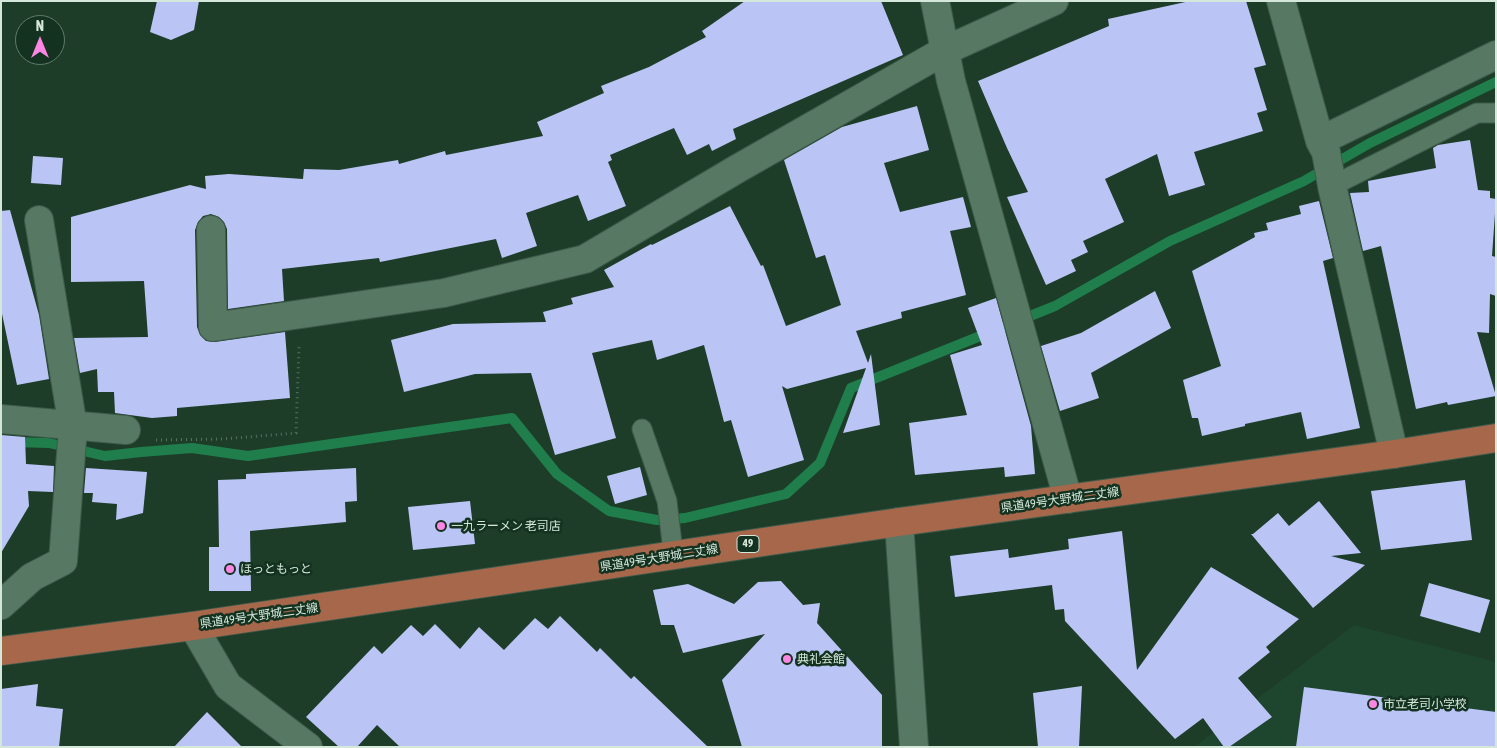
<!DOCTYPE html>
<meta charset="utf-8">
<style>
body{margin:0}
#map{position:relative;width:1497px;height:748px;overflow:hidden;background:#1d3d29;font-family:"Asap Condensed",sans-serif}
canvas{display:block}
.frame{position:absolute;inset:0;border:2px solid #d5e7db;pointer-events:none}
.north{position:absolute;left:15px;top:15px;width:50px;height:50px;box-sizing:border-box;background:#133220;border:1px solid #617a6b;border-radius:50%;rotate:0deg;font-size:14px;font-weight:700;line-height:20px;text-align:center;color:#d5e7db}
.north::after{content:'';display:block;margin:auto;width:18px;height:22px;background:#fb86e4;clip-path:polygon(50% 0,100% 100%,50% 72%,0 100%)}
</style>
<div id="map">
<canvas width="1497" height="748"></canvas>
<div class="frame"></div>
<div class="north">N</div>
</div>
<script>
const ctx = document.querySelector('canvas').getContext('2d');
ctx.lineJoin = 'round';
function paint(path, color) { ctx.fillStyle = color; ctx.fill(path, 'evenodd'); }
const poly = rows => new Path2D(rows.map(r => 'M' + r).join(''));
function strokePath(path, color, width, dash) { ctx.strokeStyle = color; ctx.lineWidth = width; ctx.lineCap = dash ? 'butt' : 'round'; ctx.setLineDash(dash || []); ctx.stroke(path); }
function drawText(font, color, halo, rows, align = 'center') {
  ctx.font = font + ' "Asap Condensed","Noto Sans JP",sans-serif'; ctx.lineWidth = 5; ctx.setLineDash([]); ctx.textBaseline = 'middle'; ctx.strokeStyle = halo; ctx.fillStyle = color; for (const [text, x, y, turn = 0] of rows) {
    ctx.save(); ctx.translate(x, y); ctx.rotate((+turn || 0) * Math.PI / 180); ctx.textAlign = isNaN(turn) ? turn : align; if (halo) ctx.strokeText(text, 0, 0); ctx.fillText(text, 0, 0); ctx.restore();
  }
}
paint(poly([
 [1354,625,1496,662,1496,747,1194,747]
]), '#1e462e');
strokePath(poly([
 [12,442,49,443,105,456,141,452,192,448,248,456,512,418,557,474,609,511,657,520,685,518,786,494,820,463,851,388,1055,306,1170,241,1304,181,1370,143,1496,82]
]), '#1f7e4c', 10);
paint(poly([
 [157,1,199,1,194,30,171,40,150,32],
 [745,1,881,1,903,55,733,129,736,139,712,151,709,144,687,155,674,128,610,155,612,160,608,162,626,206,588,221,578,195,526,213,537,246,502,258,496,239,380,262,379,258,282,269,284,301,228,309,227,229,224,222,219,217,211,214,203,216,198,222,195,230,197,327,200,335,206,341,215,342,285,332,290,398,177,408,177,416,152,418,115,413,114,392,98,392,97,369,80,373,74,338,148,337,144,281,71,282,71,217,190,185,206,189,205,176,229,174,303,179,304,169,339,170,398,160,399,164,445,151,446,155,543,136,537,122,604,93,601,86,649,67,706,37,702,31],
 [1190,1,1246,1,1266,65,1254,68,1267,110,1257,113,1263,131,1194,152,1205,185,1169,196,1157,154,1105,179,1124,222,1083,241,1088,252,1071,260,1076,271,1046,285,1007,197,1028,192,1007,148,978,81,1109,26,1108,19],
 [917,106,929,150,884,163,900,212,963,197,971,227,950,231,966,295,901,312,902,318,856,331,868,363,871,354,880,425,843,433,866,368,787,389,782,386,804,460,748,477,731,420,724,422,704,345,657,360,652,340,592,353,616,438,555,455,531,373,475,374,404,392,391,340,453,324,546,322,543,312,573,304,571,298,614,287,604,270,651,244,652,245,730,206,761,266,763,265,786,326,841,305,825,255,816,258,784,160,842,127],
 [1470,140,1478,190,1490,191,1490,198,1496,199,1492,256,1496,257,1496,296,1490,294,1489,333,1477,332,1496,396,1448,405,1447,402,1416,409,1381,246,1363,251,1350,193,1369,192,1368,181,1436,168,1433,148,1438,145],
 [33,156,63,158,61,185,31,183],
 [1319,201,1333,258,1323,261,1360,428,1307,439,1301,412,1245,424,1245,426,1202,436,1198,418,1192,418,1183,380,1221,366,1192,271,1255,237,1254,233,1268,230,1266,223,1301,214,1299,206],
 [10,210,39,315,49,379,17,385,1,309,1,211],
 [1155,291,1171,328,1091,373,1099,398,1060,411,1041,346,1081,333],
 [996,298,1031,426,1035,474,1005,477,1004,467,915,475,909,423,967,415,950,355,982,345,968,308],
 [1,435,25,437,26,464,54,466,53,492,28,491,29,506,1,553],
 [640,467,647,495,615,504,607,476],
 [86,468,147,472,143,513,116,520,117,504,92,502,93,493,84,493],
 [356,468,357,501,345,502,346,522,250,531,251,591,209,591,209,547,219,547,218,480,246,479,246,474],
 [1465,480,1472,540,1381,550,1371,491],
 [470,501,475,544,413,550,408,507],
 [1319,501,1361,553,1331,556,1365,565,1313,608,1251,534,1253,534,1278,513,1289,526],
 [1122,531,1137,670,1211,567,1299,619,1266,647,1270,652,1238,678,1272,717,1229,747,1224,747,1203,718,1175,739,1065,621,1064,609,1055,610,1052,585,955,597,950,556,1008,549,1009,558,1069,549,1068,539],
 [781,581,803,605,820,603,817,623,882,695,882,747,742,747,722,680,765,634,683,653,674,625,661,625,653,590,688,584,734,604,758,582],
 [1429,583,1490,600,1480,633,1420,616],
 [560,616,597,652,600,648,631,679,634,676,708,747,400,747,377,725,357,747,339,747,306,717,374,646,382,654,411,625,423,636,435,624,460,649,479,627,504,650,535,618,548,629],
 [38,684,36,706,63,709,59,747,1,747,1,689],
 [1082,686,1079,747,1038,747,1033,693],
 [1304,687,1496,712,1496,747,1296,747],
 [207,712,242,747,174,747]
]), '#bac5f6');
const lane = poly([
 [1332,186,1477,113,1496,113],
 [642,429,667,501,672,543]
]);
const street = poly([
 [935,1,951,81,1068,499],
 [1281,1,1320,141],
 [211,230,213,327,444,293,585,259,737,169,944,51,1054,1],
 [1,419,126,430],
 [1394,454,1332,186,1326,152,1320,141,1496,55],
 [899,522,914,747],
 [1,605,32,577,63,561,73,427,39,220],
 [193,626,228,686,308,747]
]);
const primary = poly([
 [1,651,193,626,899,522,1394,454,1496,438]
]);
strokePath(lane, '#3e5a4a', 21);
strokePath(street, '#3e5a4a', 30);
strokePath(primary, '#3e5a4a', 30);
strokePath(poly([
 [156,440,222,439,296,433,299,347]
]), '#55705f', 3, [1, 4]);
strokePath(lane, '#577862', 19);
strokePath(street, '#577862', 28);
strokePath(primary, '#a6674b', 28);
for (const [x, y, r, color] of [
 [441,526,5,"#fb86e4"],
 [230,569,5,"#fb86e4"],
 [787,659,5,"#fb86e4"],
 [1373,704,5,"#fb86e4"]
]) { const dot = new Path2D(); dot.arc(x, y, r, 0, 2 * Math.PI); ctx.fillStyle = color; ctx.fill(dot); strokePath(dot, '#133220', 2); }
for (const [x, y, w] of [
 [748,544,22]
]) { const box = new Path2D(); box.roundRect(x - w / 2, y - 8.5, w, 17, 4); ctx.fillStyle = '#133220'; ctx.fill(box); strokePath(box, '#d5e7db', 1); }
drawText('bold 11px', '#d5e7db', null, [
 ["49",748,544]
]);
drawText('12px', '#d5e7db', '#133220', [
 ["県道49号大野城二丈線",1060,500,-8],
 ["県道49号大野城二丈線",659,558,-9],
 ["県道49号大野城二丈線",259,616,-8]
]);
drawText('12px', '#d5e7db', '#133220', [
 ["一九ラーメン 老司店",451,526],
 ["ほっともっと",240,569],
 ["典礼会館",797,659],
 ["市立老司小学校",1383,704]
], 'left');
</script>
